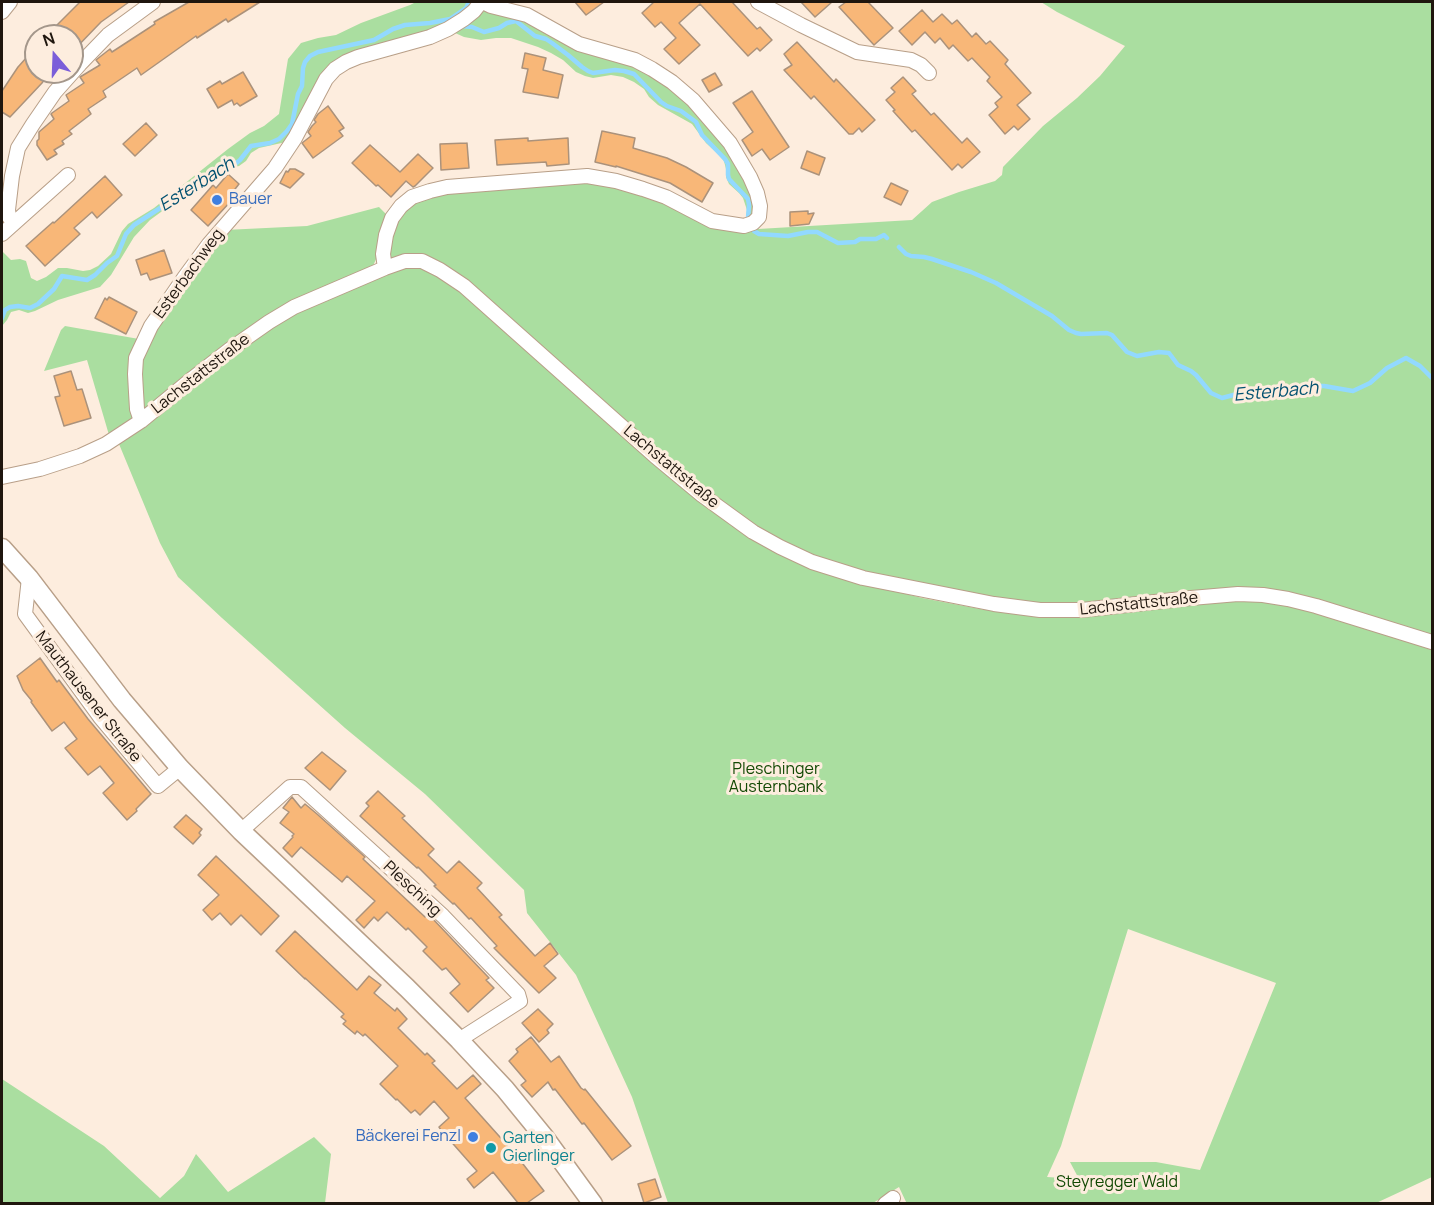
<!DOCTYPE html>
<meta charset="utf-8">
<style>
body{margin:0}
#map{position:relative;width:1434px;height:1205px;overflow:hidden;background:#fdedde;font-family:Manrope,sans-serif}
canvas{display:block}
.frame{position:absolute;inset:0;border:3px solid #1f160e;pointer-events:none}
.north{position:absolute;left:24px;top:24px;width:60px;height:60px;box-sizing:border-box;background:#fdedde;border:2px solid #a4978b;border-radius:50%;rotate:341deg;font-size:16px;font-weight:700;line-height:24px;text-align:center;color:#1f160e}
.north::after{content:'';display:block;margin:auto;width:21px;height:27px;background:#7b5ed9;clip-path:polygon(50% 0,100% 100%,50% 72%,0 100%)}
</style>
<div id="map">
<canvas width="1434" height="1205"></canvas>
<div class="frame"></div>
<div class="north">N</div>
</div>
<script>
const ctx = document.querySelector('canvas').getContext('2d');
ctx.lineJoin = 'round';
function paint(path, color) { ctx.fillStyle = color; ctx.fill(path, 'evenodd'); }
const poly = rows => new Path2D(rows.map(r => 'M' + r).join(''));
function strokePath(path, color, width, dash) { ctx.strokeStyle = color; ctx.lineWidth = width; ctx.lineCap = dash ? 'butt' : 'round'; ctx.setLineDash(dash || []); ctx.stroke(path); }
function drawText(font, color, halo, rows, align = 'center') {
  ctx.font = font + ' Manrope,sans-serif'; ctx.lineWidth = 6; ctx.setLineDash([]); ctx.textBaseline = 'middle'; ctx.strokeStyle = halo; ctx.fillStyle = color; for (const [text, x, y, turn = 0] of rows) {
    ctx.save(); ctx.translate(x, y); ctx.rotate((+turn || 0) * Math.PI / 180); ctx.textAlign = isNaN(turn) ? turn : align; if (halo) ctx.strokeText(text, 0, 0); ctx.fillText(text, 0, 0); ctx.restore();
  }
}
paint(poly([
 [416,2,477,2,454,22,335,65,286,142,259,148,251,153,246,161,239,166,222,171,198,185,150,220,134,237,111,275,100,287,58,300,35,311,28,313,19,310,11,312,7,320,2,326,2,310,3,307,3,301,2,299,2,251,11,260,20,259,26,261,31,278,37,281,46,277,58,268,67,268,83,271,90,270,98,266,111,254,122,231,128,224,154,208,228,149,250,133,264,126,279,114,288,59,301,43,318,38,336,35,361,23,410,5],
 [1041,2,1432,2,1432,635,1291,595,1096,605,1035,606,873,575,809,555,771,535,734,511,696,483,452,270,434,259,418,256,390,261,387,249,391,234,406,207,422,198,442,193,571,182,599,183,666,203,716,228,738,232,748,232,758,229,912,220,932,202,959,192,995,181,1002,175,1003,167,1043,126,1077,98,1100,76,1125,46,1057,12],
 [494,10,524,17,651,73,690,104,727,147,753,197,754,214,748,221,746,218,747,210,743,198,739,193,729,184,726,177,726,169,724,161,718,154,706,143,692,124,658,105,649,97,644,89,634,82,623,77,611,75,593,78,585,76,576,72,563,60,551,53,538,47,511,38,496,38,481,40,464,37,453,32,477,14,484,11],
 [379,207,389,217,380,250,373,266,325,286,293,301,143,412,140,403,143,347,225,230,307,226],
 [403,267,422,267,460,288,653,463,706,505,867,584,922,598,980,609,1010,613,1048,616,1081,617,1117,614,1229,600,1277,602,1301,606,1432,647,1432,1177,1374,1204,907,1204,899,1187,873,1203,668,1203,632,1097,576,975,527,913,524,890,425,794,345,728,222,618,178,577,160,543,119,444,144,426,223,362,270,327,306,308],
 [1128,929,1276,983,1200,1170,1156,1162,1070,1162,1079,1179,1047,1177,1061,1146],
 [65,326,139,339,133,416,131,422,109,435,87,360,44,371,61,330],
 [2,1079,104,1146,160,1198,184,1176,196,1154,228,1192,314,1137,331,1154,325,1203,2,1203]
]), '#aadea0');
strokePath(poly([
 [462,26,472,27,484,32,499,28,507,23,516,21,535,36,546,39,552,43,568,55,582,67,588,71,593,73,615,70,624,71,634,74,661,102,667,106,681,111,696,122,702,135,725,159,728,164,728,175,729,179,748,199,749,205,748,218],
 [754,231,759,234,788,236,808,232,817,232,838,243,855,242,860,239,876,239,884,235,887,238],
 [899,247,906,254,911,256,924,257,932,259,971,272,996,283,1052,316,1069,330,1076,333,1081,334,1107,333,1112,335,1127,352,1137,356,1159,352,1169,353,1178,365,1191,371,1196,375,1211,393,1222,398,1241,393,1288,390,1316,386,1324,386,1353,391,1370,383,1387,368,1406,358,1420,366,1432,378],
 [2,318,5,310,10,307,18,306,30,308,38,304,54,289,62,276,87,280,95,275,107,263,117,256,126,234,134,225,222,168,234,165,240,160,251,146,270,143,279,139,287,131,292,124,298,94,302,86,303,68,305,62,310,56,318,52,374,40,393,29,405,25,430,23,450,19,466,8,469,2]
]), '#92d9ff', 4.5);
const building = poly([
 [80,2,129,2,101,22,72,52,72,36,46,36,80,2],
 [189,2,260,2,228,22,226,19,197,38,196,36,141,75,137,68,103,91,106,97,88,109,91,114,69,131,72,134,62,141,64,144,54,150,57,154,47,160,37,145,37,141,39,139,39,132,54,119,51,114,52,113,69,101,66,95,84,83,80,77,100,65,96,60,101,56,110,49,112,52,155,24,154,22,189,2],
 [575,2,604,2,586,15,575,2],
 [654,2,732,2,757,29,760,27,772,40,760,51,757,48,748,56,700,4,679,23,700,45,679,64,664,49,676,38,661,22,655,27,642,13,654,2],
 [801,2,832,2,815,17,801,2],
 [846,2,868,2,893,28,874,45,839,7,846,2],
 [922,10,933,22,942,14,952,24,957,20,972,37,976,33,986,44,990,41,1008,60,1005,64,1031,93,1017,105,1030,119,1018,130,1014,126,1005,134,989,115,998,107,995,103,1002,97,987,81,990,77,972,58,968,61,953,45,949,49,940,38,935,43,925,32,912,45,899,31,922,10],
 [797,42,834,82,836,79,875,120,862,132,859,128,853,134,849,134,814,96,811,99,784,70,792,65,784,54,797,42],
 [36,47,36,72,50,72,42,83,10,117,2,112,2,91,18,67,36,47],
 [525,53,546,58,543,70,563,75,558,98,523,92,528,69,522,68,525,53],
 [243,72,257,96,240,106,237,103,234,105,232,100,218,108,207,89,220,81,222,84,243,72],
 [715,73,722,85,709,92,702,80,715,73],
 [903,77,916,91,912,94,931,115,934,113,962,143,967,138,980,152,962,168,958,164,952,170,915,130,912,132,893,111,895,110,886,100,895,92,891,88,903,77],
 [752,91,789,147,770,160,762,149,752,156,742,140,753,132,733,103,752,91],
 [328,106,344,128,339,131,343,136,313,158,302,143,311,136,308,132,312,126,316,122,314,120,318,114,328,106],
 [146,123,157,135,135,156,123,144,146,123],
 [602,131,635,138,633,148,667,158,686,167,713,183,702,202,670,183,616,166,616,167,595,162,602,131],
 [528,138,528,141,568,138,569,164,547,166,546,162,497,165,495,140,528,138],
 [467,143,469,168,441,170,440,144,467,143],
 [370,145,400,172,418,154,433,168,415,186,413,187,406,181,391,197,378,185,376,186,352,163,370,145],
 [807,151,825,158,819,175,801,168,807,151],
 [290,169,295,169,304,174,290,188,280,183,286,171,288,172,290,169],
 [228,174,239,184,228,198,231,201,208,226,191,210,213,185,216,188,228,174],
 [105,176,122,195,97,218,92,212,74,228,80,234,45,266,26,246,53,222,54,223,66,212,105,176],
 [891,183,908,191,901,205,884,197,891,183],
 [808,211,808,214,814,213,809,224,790,226,790,212,808,211],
 [164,250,172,273,150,280,147,273,141,275,136,260,164,250],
 [109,297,137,312,126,334,95,318,105,298,107,300,109,297],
 [71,371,77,390,82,389,91,418,64,426,55,397,60,396,54,376,71,371],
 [40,658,57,682,59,680,88,719,151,794,136,809,137,811,127,820,103,793,114,783,100,766,88,775,65,748,77,739,64,722,52,731,31,702,32,701,23,690,17,676,40,658],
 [322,752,346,771,330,790,305,768,322,752],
 [378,791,405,816,402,818,434,849,428,855,447,873,459,861,482,883,477,888,502,915,499,917,535,956,550,943,558,954,544,966,556,978,539,993,494,948,497,946,471,918,469,919,454,903,453,904,434,886,436,885,418,867,417,868,360,816,369,806,366,803,378,791],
 [292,797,301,808,305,804,317,814,365,857,363,859,425,917,427,914,432,918,489,978,486,980,494,988,468,1012,450,993,460,984,446,968,442,970,423,951,427,947,408,928,406,930,387,912,378,921,374,917,364,928,356,920,375,901,347,876,342,882,301,847,292,857,283,848,293,837,292,836,294,834,280,823,289,812,283,808,292,797],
 [186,815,202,829,199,833,201,835,193,844,174,827,186,815],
 [216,856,279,916,261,935,241,915,231,925,220,913,212,920,203,910,219,895,198,875,216,856],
 [295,931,357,990,369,976,381,985,374,993,395,1011,397,1008,407,1019,398,1028,425,1055,427,1053,435,1061,432,1063,457,1089,473,1075,481,1084,465,1098,516,1155,544,1191,527,1203,518,1203,493,1172,474,1188,467,1179,477,1171,447,1137,446,1138,439,1127,449,1118,434,1101,420,1115,415,1110,411,1113,397,1099,396,1100,380,1084,398,1066,365,1034,363,1036,357,1031,355,1034,343,1024,346,1021,341,1017,344,1014,305,978,305,979,276,951,295,931],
 [538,1009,553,1024,547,1030,549,1033,539,1042,522,1023,538,1009],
 [531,1037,551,1062,559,1056,581,1088,584,1090,585,1089,631,1146,612,1160,584,1123,582,1124,555,1089,553,1090,548,1082,532,1097,521,1085,526,1081,509,1061,518,1052,516,1049,531,1037],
 [655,1179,661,1197,644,1203,638,1184,655,1179]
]);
paint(building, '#f8b778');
strokePath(building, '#ab927b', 1.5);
const minor = poly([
 [758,2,801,25,857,52,911,60,921,65,929,73],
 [2,12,10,2],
 [13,222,9,217,8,210,12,176,18,148,33,124,55,92,80,64,108,35,153,2],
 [2,234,68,175],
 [385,268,383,254,386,235,392,218,401,206,412,197,430,191,447,187,587,176,616,181,643,189,666,197,712,221,744,226,753,223,759,217,760,206,757,193,750,177,730,143,693,100,672,82,652,69,635,60,579,44,527,15,491,6,483,2],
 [141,421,137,409,136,392,135,374,136,358,151,326,184,278,209,244,275,168,295,138,326,79,335,69,346,62,358,57,430,37,448,29,464,19,474,11,481,2],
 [2,477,40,469,80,456,106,444,141,421,193,378,229,350,269,322,294,307,385,268,405,261,422,261,440,270,464,286,655,456,702,495,753,532,780,547,812,562,863,578,994,604,1040,610,1082,610,1191,598,1238,594,1263,595,1288,599,1316,606,1432,642],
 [29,578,25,614,100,717,158,786,180,768],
 [241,831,290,787,301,787,443,916,518,994,520,1001,459,1040],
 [885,1204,893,1198]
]);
const major = poly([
 [2,548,29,578,122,700,180,768,241,831,407,988,459,1040,505,1089,545,1138,593,1204]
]);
strokePath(minor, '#b89f88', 16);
strokePath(major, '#b89f88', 21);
strokePath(minor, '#fff', 14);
strokePath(major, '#fff', 18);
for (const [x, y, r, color] of [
 [217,200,6,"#3f7fe0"],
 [473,1137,6,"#3f7fe0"],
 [491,1148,6,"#0f9aa8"]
]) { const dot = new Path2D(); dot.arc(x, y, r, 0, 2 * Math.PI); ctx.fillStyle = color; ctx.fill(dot); strokePath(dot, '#fdedde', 2); }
drawText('16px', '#366cbe', '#fdedde', [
 ["Bauer",229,200],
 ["Bäckerei Fenzl",461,1137,"right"]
], 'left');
drawText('16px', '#1f160e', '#fdedde', [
 ["Esterbachweg",189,274,-54],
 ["Lachstattstraße",201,374,-38],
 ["Lachstattstraße",671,467,40],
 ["Lachstattstraße",1139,604,-6],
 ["Mauthausener Straße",88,697,52],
 ["Plesching",412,889,43]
]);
drawText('16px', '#124904', '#fdedde', [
 ["Pleschinger",776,770],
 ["Austernbank",776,788],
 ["Steyregger Wald",1117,1183]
]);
drawText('16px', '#0d838f', '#fdedde', [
 ["Garten",503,1139],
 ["Gierlinger",503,1157]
], 'left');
drawText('italic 18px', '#035271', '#fdedde', [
 ["Esterbach",197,185,-32],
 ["Esterbach",1276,392,-5]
]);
</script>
